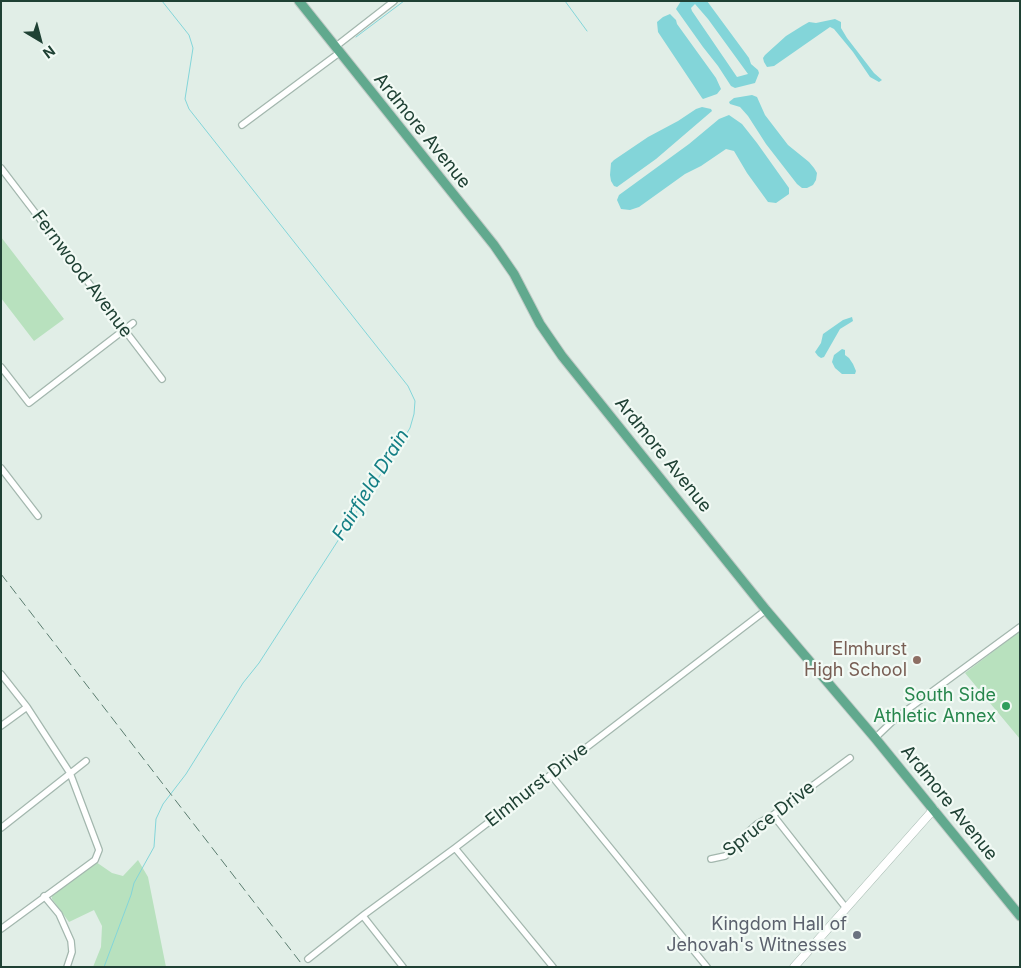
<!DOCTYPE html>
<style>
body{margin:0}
#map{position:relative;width:1021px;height:968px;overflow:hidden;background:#e1eee7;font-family:Inter,sans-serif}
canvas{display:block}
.frame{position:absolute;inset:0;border:2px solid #1f4134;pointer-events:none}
.north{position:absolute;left:15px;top:15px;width:50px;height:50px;-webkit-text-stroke:4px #f2faf5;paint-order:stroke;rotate:143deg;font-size:14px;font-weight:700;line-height:20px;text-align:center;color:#1f4134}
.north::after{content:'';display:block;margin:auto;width:18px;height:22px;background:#1f4134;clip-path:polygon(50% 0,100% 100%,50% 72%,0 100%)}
</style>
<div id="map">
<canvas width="1021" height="968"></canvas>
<div class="frame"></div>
<div class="north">N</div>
</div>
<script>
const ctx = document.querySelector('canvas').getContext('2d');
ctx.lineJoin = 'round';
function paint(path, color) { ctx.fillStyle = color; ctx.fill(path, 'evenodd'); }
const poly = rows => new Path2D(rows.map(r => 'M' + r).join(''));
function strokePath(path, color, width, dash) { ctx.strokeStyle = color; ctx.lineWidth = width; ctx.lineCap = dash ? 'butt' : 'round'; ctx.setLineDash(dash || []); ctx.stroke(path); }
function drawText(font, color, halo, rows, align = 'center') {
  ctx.font = font + ' Inter,sans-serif'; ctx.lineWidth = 4.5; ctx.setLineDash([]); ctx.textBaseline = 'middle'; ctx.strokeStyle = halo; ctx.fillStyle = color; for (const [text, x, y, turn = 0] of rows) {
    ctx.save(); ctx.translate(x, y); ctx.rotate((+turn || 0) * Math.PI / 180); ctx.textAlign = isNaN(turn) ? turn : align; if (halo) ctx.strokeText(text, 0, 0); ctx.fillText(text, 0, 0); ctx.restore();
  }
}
paint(poly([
 [1,237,64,319,34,341,1,298],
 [1020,631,1020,739,965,673],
 [138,860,148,877,166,967,93,967,101,947,102,926,94,910,69,922,52,899,52,894,96,862,112,873,123,876]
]), '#b8e1be');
paint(poly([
 [681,1,707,1,749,58,751,64,758,70,759,73,755,83,735,88,731,86,718,66,703,47,676,9],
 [695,4,708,19,748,74,737,77,692,11,691,8],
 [670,14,676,20,677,24,716,78,721,89,717,94,703,99,702,98,658,32,657,22,663,17],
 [835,19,841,22,841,28,847,38,874,73,882,80,879,82,870,77,853,52,834,29,830,27,774,66,767,67,764,62,763,58,765,55,786,36,802,26,809,22,816,23],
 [752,95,757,97,765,115,788,145,809,162,814,168,817,173,816,180,813,185,807,188,802,188,797,184,766,144,748,116,740,107,730,104,729,102,734,98],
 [702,107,711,109,712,111,656,159,617,187,614,186,611,181,610,175,611,163,614,160,648,137,678,121,696,109],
 [729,115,742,124,757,143,789,188,789,194,776,203,768,202,747,173,734,151,726,149,701,166,685,174,639,207,630,210,621,209,617,200,619,195,689,144,719,119],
 [852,317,853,321,840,329,824,357,821,358,818,356,815,352,821,343,823,334,843,320],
 [842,349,845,350,845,355,849,358,853,364,856,371,855,374,842,374,835,368,832,362,834,355]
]), '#83d5d9');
strokePath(poly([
 [565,1,587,31],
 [356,37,404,1],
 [104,967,131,895,134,883,154,847,156,819,163,804,186,774,243,683,259,663,399,446,410,428,414,414,415,401,408,386,189,109,185,99,193,48,189,35,162,1]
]), '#83d5d9', 1);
const minor = poly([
 [335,47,394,1],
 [242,125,339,53],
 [1,168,162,379],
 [1,367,29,403,133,323],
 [1,468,38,516],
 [1,674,27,707,70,773,99,850,95,860,1,929],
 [1,726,27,707],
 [875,738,896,718,1020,627],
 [551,775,707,967],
 [773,815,846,908],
 [1,828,86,761],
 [455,848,553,967],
 [711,859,725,856,741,844,747,833,757,824,773,815,850,758],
 [44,896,59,914,71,941,72,952,67,967],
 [363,916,403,967],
 [308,959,365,914,455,848,766,610]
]);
const tertiary = poly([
 [794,967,934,809]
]);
const primary = poly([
 [299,1,494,245,514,274,540,324,562,356,766,610,875,738,1020,916]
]);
strokePath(minor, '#a3b7ae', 8);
strokePath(tertiary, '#a3b7ae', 9);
strokePath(primary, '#c0cac6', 11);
strokePath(minor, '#fff', 5.5);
strokePath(tertiary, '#fff', 8);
strokePath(primary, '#61a98e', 9);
strokePath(poly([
 [1,574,304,967]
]), '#5a7c6f', 1, [10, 5]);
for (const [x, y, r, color] of [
 [917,660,5,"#8d6e63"],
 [1006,706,5,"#2e9e5b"],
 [857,935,5,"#6b7280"]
]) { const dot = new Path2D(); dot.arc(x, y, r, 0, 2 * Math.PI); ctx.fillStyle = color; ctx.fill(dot); strokePath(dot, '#f2faf5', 2); }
drawText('18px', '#1f4134', '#f2faf5', [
 ["Ardmore Avenue",422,131,51],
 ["Fernwood Avenue",82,274,53],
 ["Ardmore Avenue",663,455,51],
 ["Elmhurst Drive",537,785,-38],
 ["Ardmore Avenue",949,803,51],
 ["Spruce Drive",769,819,-38]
]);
drawText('18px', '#785e54', '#f2faf5', [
 ["Elmhurst",907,650],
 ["High School",907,671]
], 'right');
drawText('18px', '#27864d', '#f2faf5', [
 ["South Side",996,696],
 ["Athletic Annex",996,717]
], 'right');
drawText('18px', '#5b616d', '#f2faf5', [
 ["Kingdom Hall of",847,925],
 ["Jehovah's Witnesses",847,946]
], 'right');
drawText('italic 19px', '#127e84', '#f2faf5', [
 ["Fairfield Drain",371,485,-58]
]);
</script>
